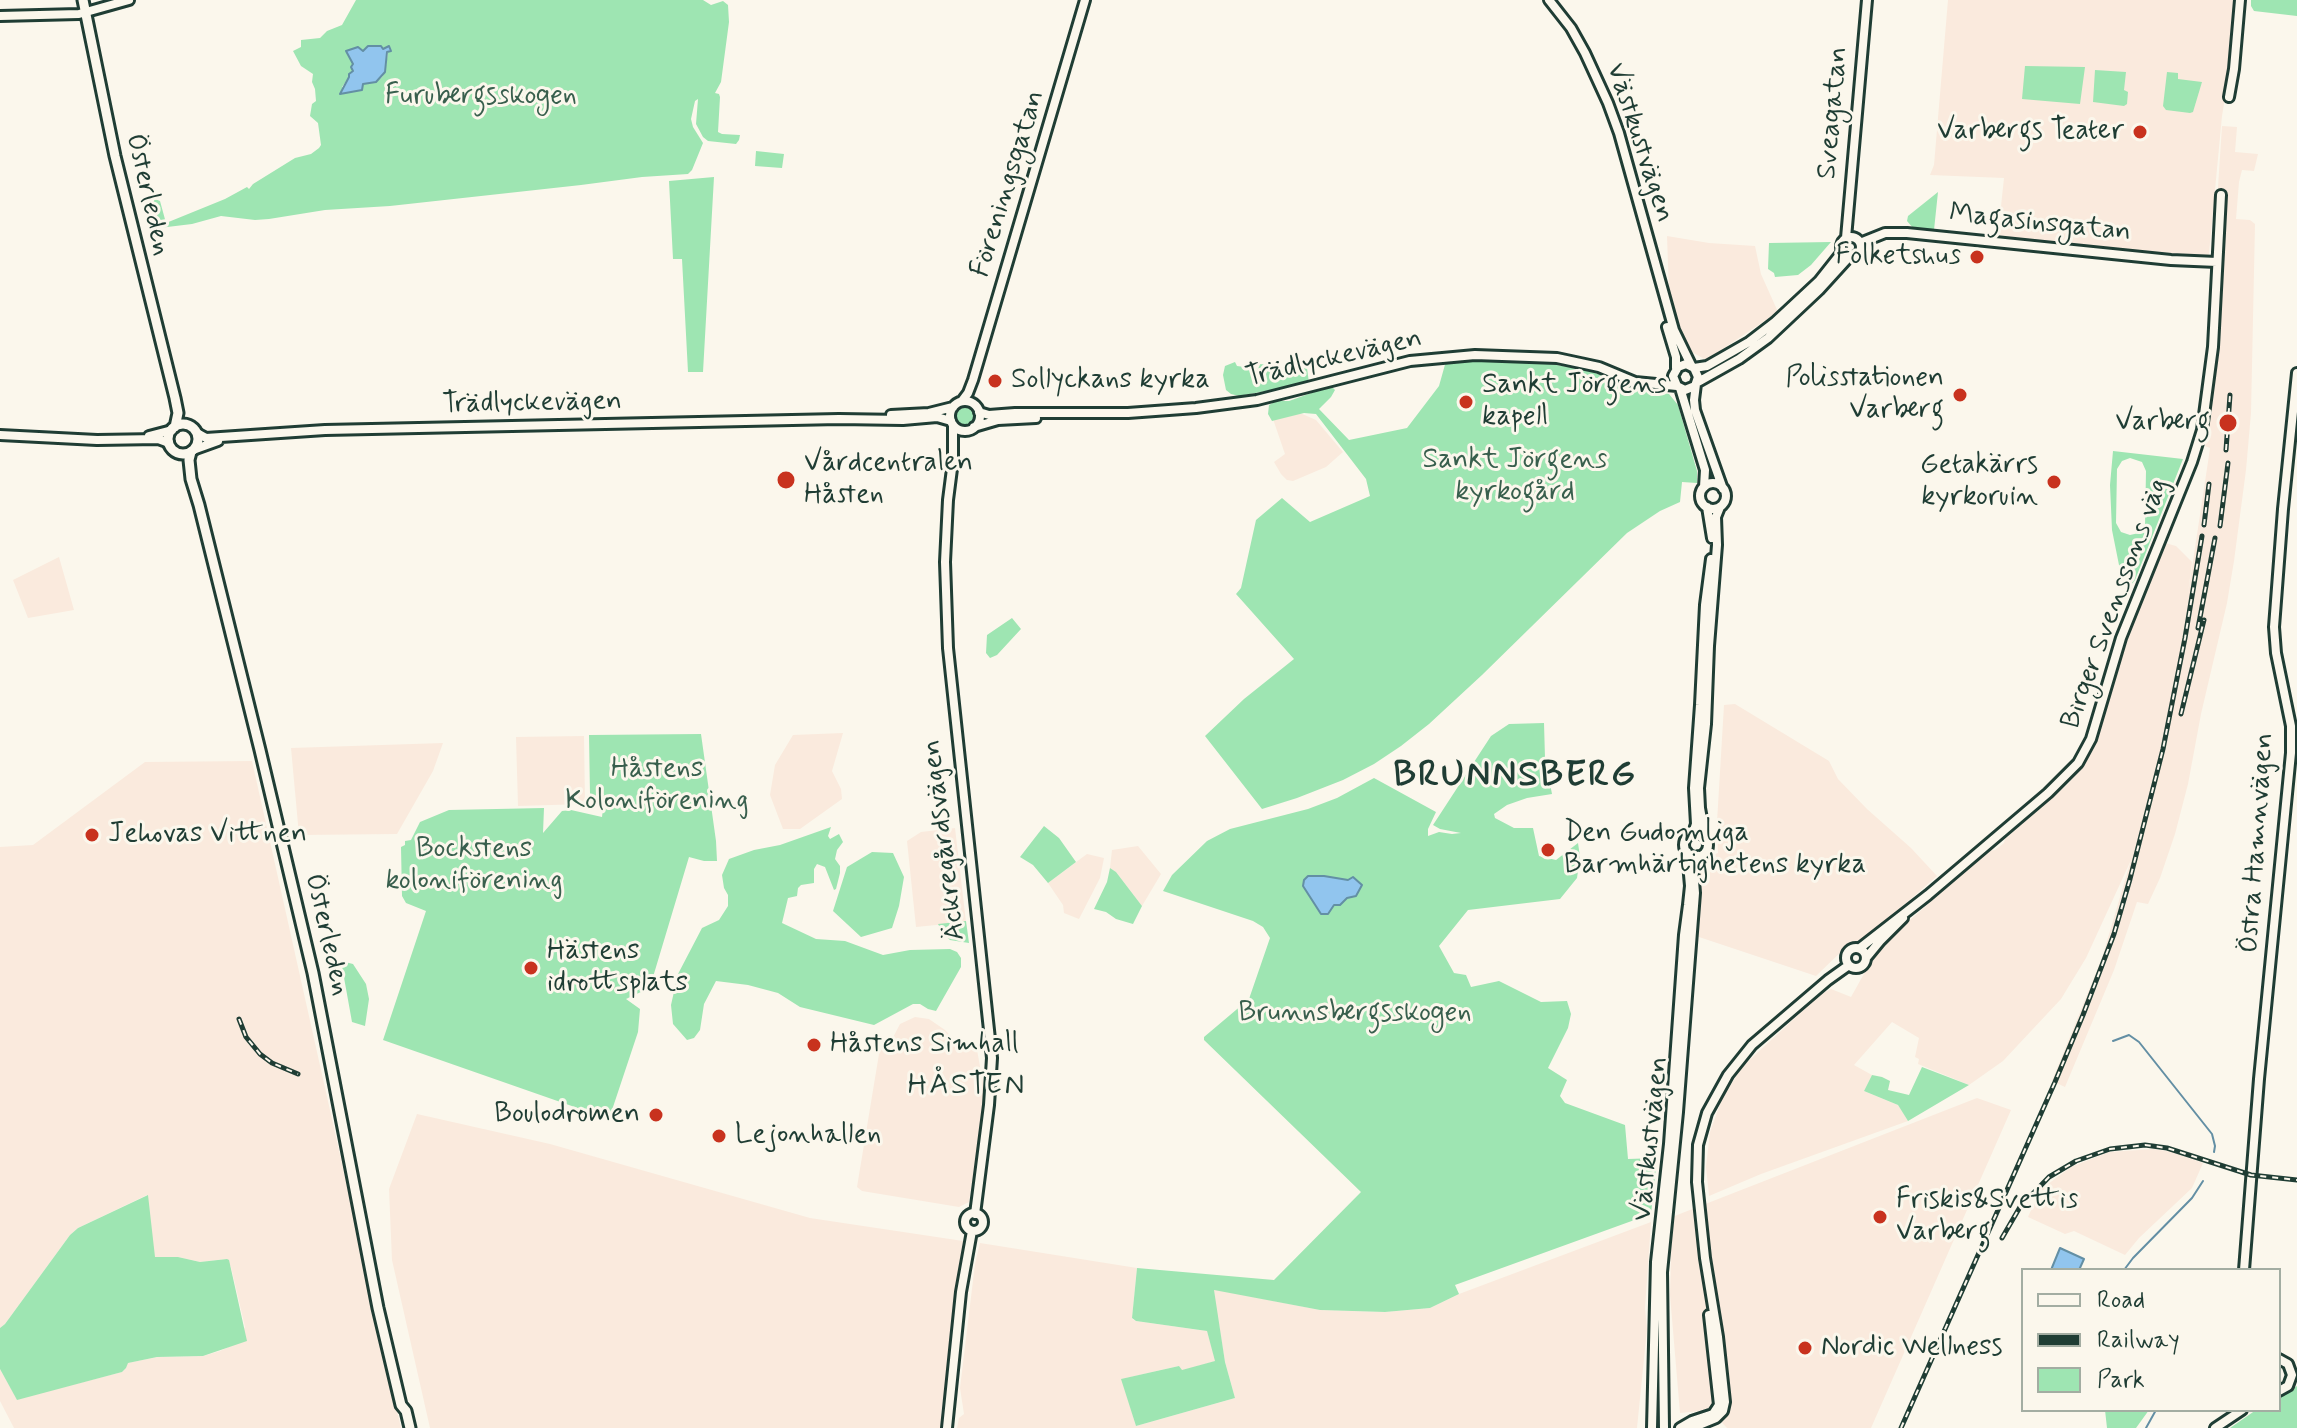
<!DOCTYPE html>
<meta charset="utf-8">
<style>
body{margin:0}
#map{position:relative;width:2297px;height:1428px;overflow:hidden;background:#fbf7ec;font-family:Mynerve,sans-serif}
canvas{display:block}
.legend{position:absolute;left:2021px;top:1268px;width:260px;height:144px;box-sizing:border-box;background:#fbf7ec;border:2px solid #a3ada2;margin:0;padding:10px 14px;list-style:none;font-size:24px;color:#1f3d34}
.legend li{display:flex;align-items:center;gap:16px;height:40px}
.legend b{width:40px;border:2px solid #a3ada2}
</style>
<div id="map">
<canvas width="2297" height="1428"></canvas>
<ul class="legend">
<li><b style="height:10px;background:#fbf7ec"></b>Road</li>
<li><b style="height:10px;background:#1f3d34"></b>Railway</li>
<li><b style="height:22px;background:#9ee5b2"></b>Park</li>
</ul>
</div>
<script>
const ctx = document.querySelector('canvas').getContext('2d');
ctx.lineJoin = 'round';
function paint(path, color) { ctx.fillStyle = color; ctx.fill(path, 'evenodd'); }
const poly = rows => new Path2D(rows.map(r => 'M' + r).join(''));
function strokePath(path, color, width, dash) { ctx.strokeStyle = color; ctx.lineWidth = width; ctx.lineCap = dash ? 'butt' : 'round'; ctx.setLineDash(dash || []); ctx.stroke(path); }
function drawText(font, color, halo, rows, align = 'center') {
  ctx.font = font + ' Mynerve,sans-serif'; ctx.lineWidth = 6; ctx.setLineDash([]); ctx.textBaseline = 'middle'; ctx.strokeStyle = halo; ctx.fillStyle = color; for (const [text, x, y, turn = 0] of rows) {
    ctx.save(); ctx.translate(x, y); ctx.rotate((+turn || 0) * Math.PI / 180); ctx.textAlign = isNaN(turn) ? turn : align; if (halo) ctx.strokeText(text, 0, 0); ctx.fillText(text, 0, 0); ctx.restore();
  }
}
paint(poly([
 [1948,0,2241,0,2222,116,2208,264,1997,244,2004,178,1930,175,1934,165],
 [2222,126,2237,127,2235,152,2258,154,2254,171,2242,170,2239,182,2236,219,2250,220,2255,224,2251,413,2246,470,2234,561,2227,603,2201,714,2188,784,2175,834,2160,878,2148,904,2137,902,2114,970,2065,1087,2052,1081,2102,958,2131,860,2086,958,2061,999,2003,1061,1969,1085,1918,1064,1919,1059,1915,1057,1919,1038,1892,1022,1854,1065,1872,1075,1864,1091,1898,1105,1908,1121,1761,1174,1709,1196,1706,1167,1710,1132,1722,1099,1742,1067,1821,994,1831,989,1851,997,1879,947,1989,851,1995,850,2004,843,2005,839,2068,784,2081,768,2096,743,2127,638,2165,543,2176,546,2192,562,2188,594,2208,462,2210,448,2205,446,2214,396,2223,197,2218,187],
 [1667,236,1709,243,1755,246,1761,274,1778,312,1706,360,1685,348,1669,292],
 [1300,413,1316,420,1343,452,1326,467,1293,481,1287,480,1281,474,1274,462,1285,454,1273,419],
 [59,557,74,610,28,618,13,580],
 [1735,704,1829,761,1838,779,1867,809,1911,848,1937,876,1873,932,1845,948,1816,976,1696,936,1700,865,1707,857,1718,853,1717,822,1724,705],
 [843,733,832,771,841,789,842,799,800,829,783,829,770,795,775,765,793,735],
 [584,736,585,804,518,806,516,737],
 [443,743,433,771,397,834,299,835,291,748],
 [252,761,401,1428,14,1428,0,1401,0,1369,17,1399,122,1372,126,1368,127,1363,157,1357,203,1356,220,1351,235,1344,245,1327,231,1267,226,1259,200,1262,178,1257,154,1257,147,1195,78,1228,70,1235,5,1324,0,1328,0,847,33,845,145,762],
 [955,828,966,922,916,927,907,841,921,832],
 [1138,846,1161,874,1142,906,1116,872,1110,868,1112,850],
 [1087,854,1104,858,1100,878,1079,919,1064,913,1063,905,1048,883],
 [915,1017,929,1019,945,1030,958,1044,959,1047,970,1047,977,1050,985,1094,969,1202,959,1207,862,1191,857,1187,879,1054,883,1047,889,1045,900,1024],
 [1977,1098,2011,1110,1871,1428,1727,1428,1710,1410,1680,1413,1670,1295,1672,1217],
 [417,1114,550,1144,810,1218,963,1241,946,1397,943,1400,941,1413,943,1417,942,1428,430,1428,392,1260,389,1189],
 [2154,1149,2172,1152,2203,1163,2192,1188,2139,1238,2125,1255,2074,1231,2065,1234,2028,1217,2040,1190,2071,1167,2109,1152],
 [1651,1222,1645,1308,1647,1329,1637,1428,957,1428,959,1418,964,1414,960,1388,975,1264,980,1243,1137,1268,1132,1319,1136,1321,1207,1331,1216,1361,1181,1371,1179,1366,1122,1379,1136,1426,1235,1398,1225,1362,1213,1289,1320,1310,1385,1312,1430,1308,1459,1294]
]), '#faeadd');
paint(poly([
 [356,0,703,0,711,5,723,1,728,5,729,22,721,82,715,93,719,94,720,97,718,132,722,134,740,135,739,140,736,144,708,141,703,137,696,124,698,99,695,101,691,119,693,127,703,143,692,170,688,174,642,177,581,185,390,206,325,210,269,219,255,220,221,216,192,224,159,228,153,202,155,199,160,201,166,223,225,199,247,187,249,189,253,184,295,158,311,154,319,148,321,145,318,123,310,116,312,104,316,101,315,89,312,82,313,74,301,66,293,51,301,47,301,40,320,38,327,31,342,25],
 [389,46,385,72,382,77,376,82,363,84,362,90,358,91,350,91,342,87,353,72,353,64,346,51,383,49],
 [2251,0,2297,0,2297,16,2254,11,2251,6],
 [2025,66,2085,67,2080,104,2022,99],
 [2095,70,2126,72,2124,90,2128,92,2127,104,2124,106,2093,102],
 [2167,72,2178,73,2178,79,2202,82,2193,112,2190,113,2166,110,2163,106],
 [756,151,784,154,782,168,755,166],
 [714,177,703,372,688,372,682,259,673,259,669,181],
 [1938,192,1934,230,1913,228,1907,221,1908,216],
 [1831,242,1811,265,1798,275,1775,277,1774,273,1768,269,1769,243],
 [1503,360,1533,361,1586,370,1614,379,1629,387,1669,394,1678,405,1697,471,1697,483,1682,482,1680,502,1660,511,1627,533,1482,675,1429,724,1401,746,1374,764,1343,780,1297,798,1262,809,1205,736,1244,699,1294,659,1236,594,1241,588,1256,520,1282,498,1310,522,1370,496,1366,479,1316,414,1304,413,1272,421,1268,414,1269,405,1276,401,1289,401,1331,386,1335,390,1331,397,1319,409,1349,440,1407,428,1439,386,1446,361],
 [1235,362,1237,366,1258,369,1260,364,1277,366,1278,371,1300,371,1301,368,1307,368,1309,383,1239,396,1231,394,1226,390,1223,375,1225,366],
 '954 416a11 11 0 1 1 22 0a11 11 0 1 1-22 0Z',
 [2113,451,2183,459,2135,580,2131,585,2127,584,2121,575,2112,530,2110,485],
 [2130,458,2142,462,2146,471,2145,526,2139,533,2130,535,2121,532,2116,523,2117,469,2122,461],
 [1012,618,1021,629,997,655,990,658,986,653,987,635],
 [1544,723,1545,758,1552,794,1527,798,1507,805,1494,814,1495,818,1514,828,1533,828,1539,856,1556,860,1578,843,1580,857,1577,878,1560,899,1468,910,1439,946,1454,973,1466,975,1471,987,1499,981,1541,1002,1567,1001,1571,1014,1568,1028,1548,1068,1567,1080,1560,1096,1565,1103,1625,1125,1628,1159,1657,1158,1651,1214,1455,1285,1459,1294,1430,1308,1385,1312,1320,1310,1214,1290,1225,1362,1235,1398,1136,1426,1121,1379,1179,1366,1182,1370,1215,1361,1207,1331,1136,1321,1132,1318,1137,1268,1274,1280,1361,1192,1204,1040,1204,1037,1249,999,1270,938,1263,927,1253,921,1163,891,1172,875,1207,841,1230,829,1308,809,1337,798,1374,778,1436,812,1428,829,1428,836,1439,832,1452,834,1461,833,1440,829,1433,825,1491,736,1509,724],
 [1353,877,1359,888,1358,893,1347,897,1340,905,1334,904,1321,914,1314,902,1339,879,1348,880],
 [701,734,716,841,717,861,704,861,689,857,653,977,643,991,626,999,640,1009,638,1032,609,1119,383,1040,426,911,406,903,402,896,401,847,405,845,405,841,411,840,420,822,449,810,544,808,543,833,562,811,571,810,602,817,603,808,608,808,608,801,594,801,590,794,589,735],
 [1044,826,1059,838,1076,862,1048,883,1033,865,1020,857],
 [831,827,828,836,830,839,839,834,843,842,837,850,835,859,840,866,840,873,836,889,834,890,825,867,817,864,814,869,814,883,801,885,798,888,797,896,788,898,782,923,816,939,845,941,883,955,910,950,950,949,957,952,961,958,961,967,936,1011,928,1009,920,1004,913,1004,874,1025,800,1007,778,993,748,985,716,981,704,1004,700,1030,694,1038,687,1040,673,1024,671,1005,678,974,702,928,719,920,728,906,728,895,724,888,722,875,729,859,754,850,780,845],
 [872,852,893,853,904,877,899,906,892,928,861,937,833,911,847,867],
 [1110,868,1116,872,1142,906,1133,924,1116,919,1106,912,1094,909,1107,882],
 [966,921,969,943,950,940,944,935,938,924],
 [341,961,353,964,366,984,369,999,365,1026,352,1022],
 [1922,1067,1969,1085,1908,1121,1898,1105,1864,1091,1872,1075,1882,1077,1890,1081,1888,1090,1909,1095],
 [148,1195,155,1257,178,1257,200,1262,227,1259,229,1260,247,1341,203,1356,157,1357,128,1363,126,1368,122,1372,17,1400,0,1369,0,1328,5,1324,70,1235,78,1228],
 [2297,1386,2297,1428,2230,1428,2256,1410,2279,1410,2279,1397],
 [2149,1410,2136,1428,2107,1428,2105,1410]
]), '#9ee5b2');
const water = poly([
 [368,46,381,46,383,49,389,46,391,51,387,52,385,72,376,82,363,84,362,90,340,94,349,77,349,74,353,71,351,67,353,64,346,51,358,47,363,51,368,46],
 [1308,876,1324,876,1348,880,1353,877,1362,885,1356,896,1347,898,1340,905,1334,905,1328,914,1321,914,1303,886,1304,880,1308,876],
 [2060,1248,2084,1259,2079,1270,2051,1270,2060,1248]
]);
paint(water, '#91c5ee');
strokePath(water, '#638fa4', 2);
strokePath(poly([
 [2113,1041,2129,1035,2139,1042,2212,1134,2215,1146,2214,1152],
 [2124,1270,2133,1258,2192,1198,2203,1181],
 [2146,1428,2156,1410]
]), '#638fa4', 2);
const tertiary = poly([
 [1549,0,1571,28,1585,53,1608,103,1619,133,1674,330,1691,365],
 [0,16,79,14,129,0],
 [2229,97,2234,69,2240,0],
 '1841 247a10 10 0 1 1 20 0a10 10 0 1 1-20 0Z',
 [1846,238,1867,0],
 [1860,243,1885,233,1907,233,2171,260,2217,262],
 [1667,327,1676,357,1676,368],
 [1694,368,1698,377,1695,386,1685,390,1677,386,1673,376,1678,367,1686,364,1694,368,1707,366,1749,342,1775,322,1819,281,1842,252],
 [1698,382,1739,359,1768,338,1819,290,1849,257],
 [1696,384,1694,400,1695,410,1723,489],
 [1680,388,1705,470,1704,487],
 [962,401,968,393,973,380,1085,0],
 '950 416a15 15 0 1 1 30 0a15 15 0 1 1-30 0Z',
 [979,412,989,415,1015,413,1128,413,1196,408,1257,400,1410,361,1475,355,1557,358,1599,367,1635,382,1677,386],
 [891,415,929,413,953,407],
 [953,425,953,461,948,500,945,562,948,648,992,1058,989,1105,975,1214],
 [974,427,998,420,1036,418],
 [197,433,206,438,325,430,839,419,903,420,937,417,951,421],
 [0,435,97,440,158,439,169,443],
 [149,436,172,430],
 [193,450,218,441],
 '1700 496a13 13 0 1 1 26 0a13 13 0 1 1-26 0Z',
 [1707,507,1712,538],
 [1693,833,1696,824,1694,788,1700,705,1705,605,1711,559],
 '1684 845a12 12 0 1 1 24 0a12 12 0 1 1-24 0Z',
 [1705,836,1700,808,1699,788,1706,724,1709,646,1717,545,1716,517,1720,507],
 [1860,948,1928,895,2048,793,2078,763,2091,739,2121,638,2192,462,2202,430,2213,347,2221,195],
 '1846 958a10 10 0 1 1 20 0a10 10 0 1 1-20 0Z',
 [1866,958,1880,941,1903,918],
 '965 1222a9 9 0 1 1 18 0a9 9 0 1 1-18 0Z',
 [2244,1270,2259,1079,2291,753,2291,726,2276,653,2274,627,2283,509,2297,373],
 [2279,1359,2288,1364,2292,1375,2288,1386,2279,1391],
 [947,1428,961,1292,972,1231],
 [1652,1428,1656,1262,1669,1144,1684,935,1688,905,1690,886,1687,852],
 [1664,1428,1662,1272,1678,1112,1695,893,1693,868,1699,856],
 [1680,1428,1692,1421,1713,1414,1719,1405,1709,1315],
 [1692,1428,1716,1418,1723,1411,1725,1402,1718,1337,1705,1258,1697,1182,1698,1145,1707,1113,1728,1075,1752,1045,1828,980,1849,965],
 [2215,1428,2242,1410]
]);
const secondary = poly([
 [83,0,115,156,175,398,178,413,175,427],
 '168 439a15 15 0 1 1 30 0a15 15 0 1 1-30 0Z',
 [191,452,189,460,191,479,199,505,260,750,313,973,378,1308,401,1405,406,1411,410,1428]
]);
strokePath(tertiary, '#1f3d34', 14);
strokePath(secondary, '#1f3d34', 15);
strokePath(tertiary, '#fbf7ec', 8);
strokePath(secondary, '#fbf7ec', 9);
const rail = poly([
 [2226,450,2230,395],
 [2204,525,2209,484],
 [2220,526,2228,463],
 [2198,628,2215,538],
 [2181,714,2204,620],
 [239,1019,246,1037,260,1054,272,1063,298,1074],
 [2002,1238,2020,1207,2049,1177,2076,1161,2110,1149,2145,1145,2167,1148,2251,1175,2297,1180],
 [1901,1428,2055,1082,2083,1015,2114,934,2130,879,2163,749,2185,638,2202,536]
]);
strokePath(rail, '#1f3d34', 5);
strokePath(rail, '#fbf7ec', 2, [6]);
for (const [x, y, r, color] of [
 [2140,132,8,"#c8321e"],
 [1977,257,8,"#c8321e"],
 [995,381,8,"#c8321e"],
 [1960,395,8,"#c8321e"],
 [1466,402,8,"#c8321e"],
 [2228,423,10,"#c8321e"],
 [786,480,10,"#c8321e"],
 [2054,482,8,"#c8321e"],
 [92,835,8,"#c8321e"],
 [1548,850,8,"#c8321e"],
 [531,968,8,"#c8321e"],
 [814,1045,8,"#c8321e"],
 [656,1115,8,"#c8321e"],
 [719,1136,8,"#c8321e"],
 [1880,1217,8,"#c8321e"],
 [1805,1348,8,"#c8321e"]
]) { const dot = new Path2D(); dot.arc(x, y, r, 0, 2 * Math.PI); ctx.fillStyle = color; ctx.fill(dot); strokePath(dot, '#fbf7ec', 3); }
drawText('28px', '#385f4d', '#fbf7ec', [
 ["Furubergsskogen",481,97],
 ["Sankt Jörgens",1515,461],
 ["kyrkogård",1515,493],
 ["Håstens",657,770],
 ["Koloniförening",657,802],
 ["Bockstens",474,850],
 ["koloniförening",474,882],
 ["Brunnsbergsskogen",1355,1014]
]);
drawText('28px', '#1f3d34', '#fbf7ec', [
 ["Sveagatan",1834,113,-85],
 ["Västkustvägen",1639,143,72],
 ["Föreningsgatan",1009,184,-73],
 ["Österleden",147,195,77],
 ["Magasinsgatan",2040,224,6],
 ["Trädlyckevägen",1334,359,-13],
 ["Trädlyckevägen",532,404,-1],
 ["Birger Svenssons väg",2116,604,-70],
 ["Äckregårdsvägen",945,840,-97],
 ["Östra Hamnvägen",2258,843,-86],
 ["Österleden",326,935,77],
 ["Västkustvägen",1652,1139,-84]
]);
drawText('28px', '#1f3d34', '#fbf7ec', [
 ["Varbergs Teater",2124,132,"right"],
 ["Folketshus",1961,257,"right"],
 ["Polisstationen",1944,379,"right"],
 ["Varberg",1944,411,"right"],
 ["Sollyckans kyrka",1011,381],
 ["Sankt Jörgens",1482,386],
 ["kapell",1482,418],
 ["Varberg",2210,423,"right"],
 ["Vårdcentralen",804,464],
 ["Håsten",804,496],
 ["Getakärrs",2038,466,"right"],
 ["kyrkoruin",2038,498,"right"],
 ["Den Gudomliga",1564,834],
 ["Barmhärtighetens kyrka",1564,866],
 ["Jehovas Vittnen",108,835],
 ["Hästens",547,952],
 ["idrottsplats",547,984],
 ["Håstens Simhall",830,1045],
 ["Boulodromen",640,1115,"right"],
 ["Lejonhallen",735,1136],
 ["Friskis&Svettis",1896,1201],
 ["Varberg",1896,1233],
 ["Nordic Wellness",1821,1348]
], 'left');
ctx.letterSpacing = '2px';
drawText('30px', '#1f3d34', '#fbf7ec', [
 ["HÅSTEN",967,1087]
]);
ctx.letterSpacing = '0px';
ctx.letterSpacing = '2px';
drawText('bold 36px', '#1f3d34', '#fbf7ec', [
 ["BRUNNSBERG",1515,777]
]);
ctx.letterSpacing = '0px';
</script>
